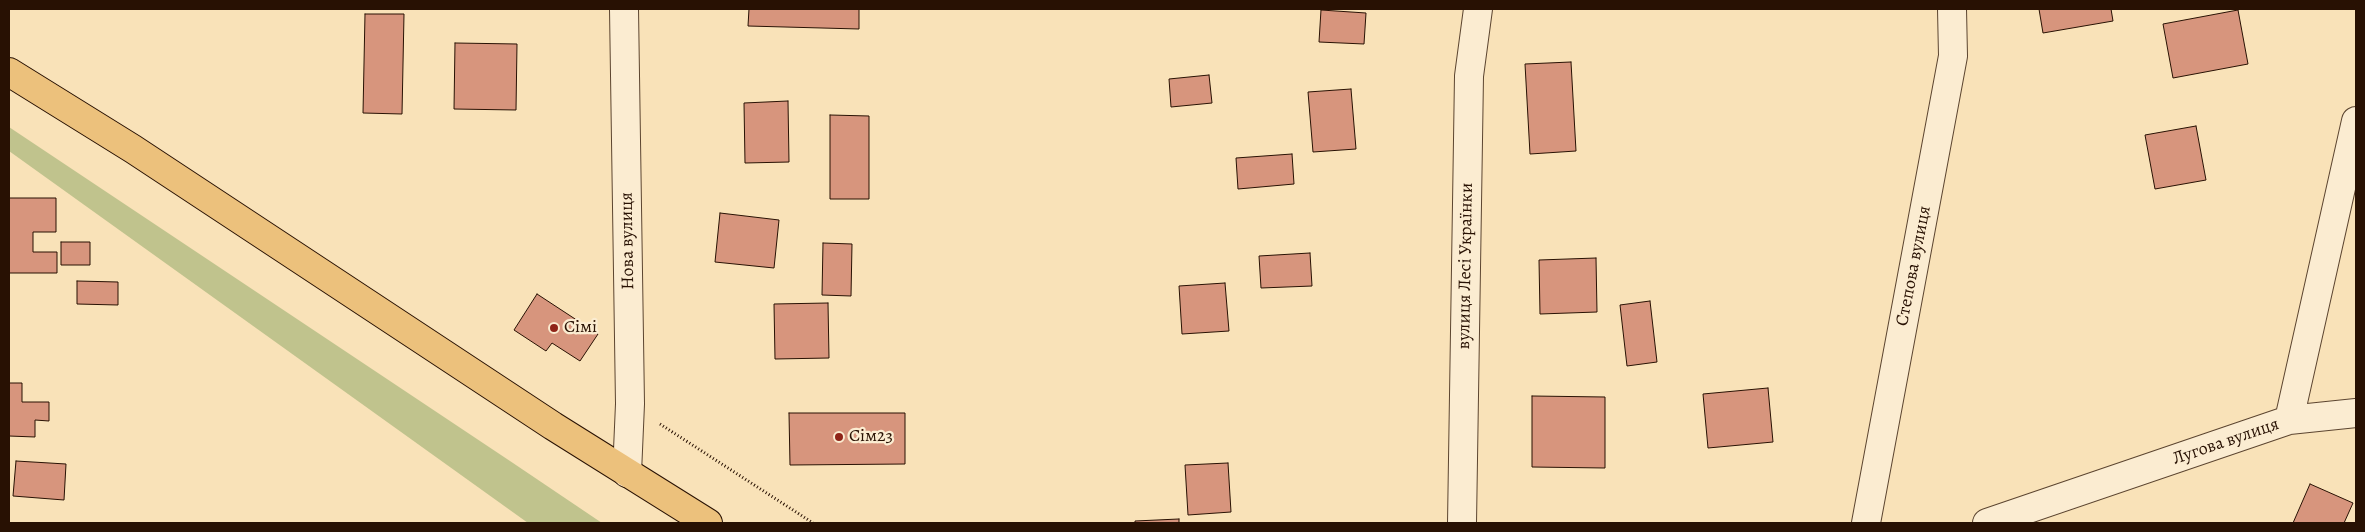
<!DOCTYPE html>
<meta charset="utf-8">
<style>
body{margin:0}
#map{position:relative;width:2365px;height:532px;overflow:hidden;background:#f9e2b8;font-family:Alegreya,serif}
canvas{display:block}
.frame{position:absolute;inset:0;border:10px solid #281103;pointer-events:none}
</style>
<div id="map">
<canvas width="2365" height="532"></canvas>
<div class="frame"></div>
</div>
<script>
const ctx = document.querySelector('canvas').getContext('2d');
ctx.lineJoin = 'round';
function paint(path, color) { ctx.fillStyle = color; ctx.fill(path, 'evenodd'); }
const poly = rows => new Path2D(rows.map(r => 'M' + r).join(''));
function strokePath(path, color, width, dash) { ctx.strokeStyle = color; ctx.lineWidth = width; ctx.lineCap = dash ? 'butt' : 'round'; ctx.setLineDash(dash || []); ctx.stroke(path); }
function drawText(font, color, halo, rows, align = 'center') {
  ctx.font = font + ' Alegreya,serif'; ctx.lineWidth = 4.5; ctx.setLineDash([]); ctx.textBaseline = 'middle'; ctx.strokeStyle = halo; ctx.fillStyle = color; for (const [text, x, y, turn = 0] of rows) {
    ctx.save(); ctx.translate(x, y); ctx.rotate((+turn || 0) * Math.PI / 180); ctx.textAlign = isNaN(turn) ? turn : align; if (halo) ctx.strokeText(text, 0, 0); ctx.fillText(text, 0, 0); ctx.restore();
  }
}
paint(poly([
 [9,127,513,463,602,523,528,523,9,151]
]), '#c0c38d');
const building = poly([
 [749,9,859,9,859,29,748,26,749,9],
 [2039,9,2111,9,2113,21,2043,33,2039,9],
 [1321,10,1366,13,1364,44,1319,42,1321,10],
 [2238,10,2248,64,2173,78,2163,24,2238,10],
 [365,14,404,14,402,114,363,113,365,14],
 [455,43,517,44,516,110,454,109,455,43],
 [1571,62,1576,151,1530,154,1525,64,1571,62],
 [1209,75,1212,103,1171,107,1169,79,1209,75],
 [1351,89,1356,149,1313,152,1308,92,1351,89],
 [788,101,789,162,745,163,744,103,788,101],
 [830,115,869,116,869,199,830,199,830,115],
 [2196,126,2206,180,2155,189,2145,135,2196,126],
 [1292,154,1294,184,1238,189,1236,158,1292,154],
 [9,198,56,198,56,232,33,232,33,252,57,252,57,273,9,273,9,198],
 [720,213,779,220,774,268,715,262,720,213],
 [61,242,90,242,90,265,61,265,61,242],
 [823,243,852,244,851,296,822,295,823,243],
 [1310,253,1312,286,1261,288,1259,256,1310,253],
 [1596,258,1597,312,1540,314,1539,260,1596,258],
 [77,281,118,282,118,305,77,304,77,281],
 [1225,283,1229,331,1182,334,1179,286,1225,283],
 [537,294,598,334,580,361,552,343,546,351,514,330,537,294],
 [1650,301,1657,362,1627,366,1620,305,1650,301],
 [828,303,829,358,775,359,774,304,828,303],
 [9,383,22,383,22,402,49,402,49,421,35,420,35,437,9,436,9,383],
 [1768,388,1773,442,1708,448,1703,394,1768,388],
 [1532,396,1605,397,1605,468,1532,467,1532,396],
 [789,413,905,413,905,464,790,465,789,413],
 [16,461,66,464,64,500,13,496,16,461],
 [1228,463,1231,512,1188,515,1185,465,1228,463],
 [2310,484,2353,503,2344,523,2293,523,2310,484],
 [1179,519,1179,523,1135,523,1135,521,1179,519]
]);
paint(building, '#d7957d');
strokePath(building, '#281103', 1);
const street = poly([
 [624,9,630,404,627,473],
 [2289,420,2356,121],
 [1462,523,1469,76,1478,9],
 [1866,523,1953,56,1952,9],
 [1987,523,2289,420,2356,413]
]);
const primary = poly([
 [9,72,133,149,553,426,708,523]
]);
strokePath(street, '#5c4530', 30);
strokePath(primary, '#281103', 30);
strokePath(poly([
 [660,424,813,523]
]), '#281103', 3, [1, 2.5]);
strokePath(street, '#fbecd1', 28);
strokePath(primary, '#ecc17c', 28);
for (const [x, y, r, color] of [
 [554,328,5,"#8f2418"],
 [839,437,5,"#8f2418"]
]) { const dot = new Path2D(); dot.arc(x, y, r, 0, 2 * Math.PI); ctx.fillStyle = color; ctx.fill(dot); strokePath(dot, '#fbecd1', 2); }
drawText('18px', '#281103', '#fbecd1', [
 ["Нова вулиця",628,241,-91],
 ["вулиця Лесі Українки",1466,266,-89],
 ["Степова вулиця",1914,266,-79],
 ["Лугова вулиця",2226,442,-19]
]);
drawText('18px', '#281103', '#fbecd1', [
 ["Сімі",564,328],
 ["Сім23",849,437]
], 'left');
</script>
